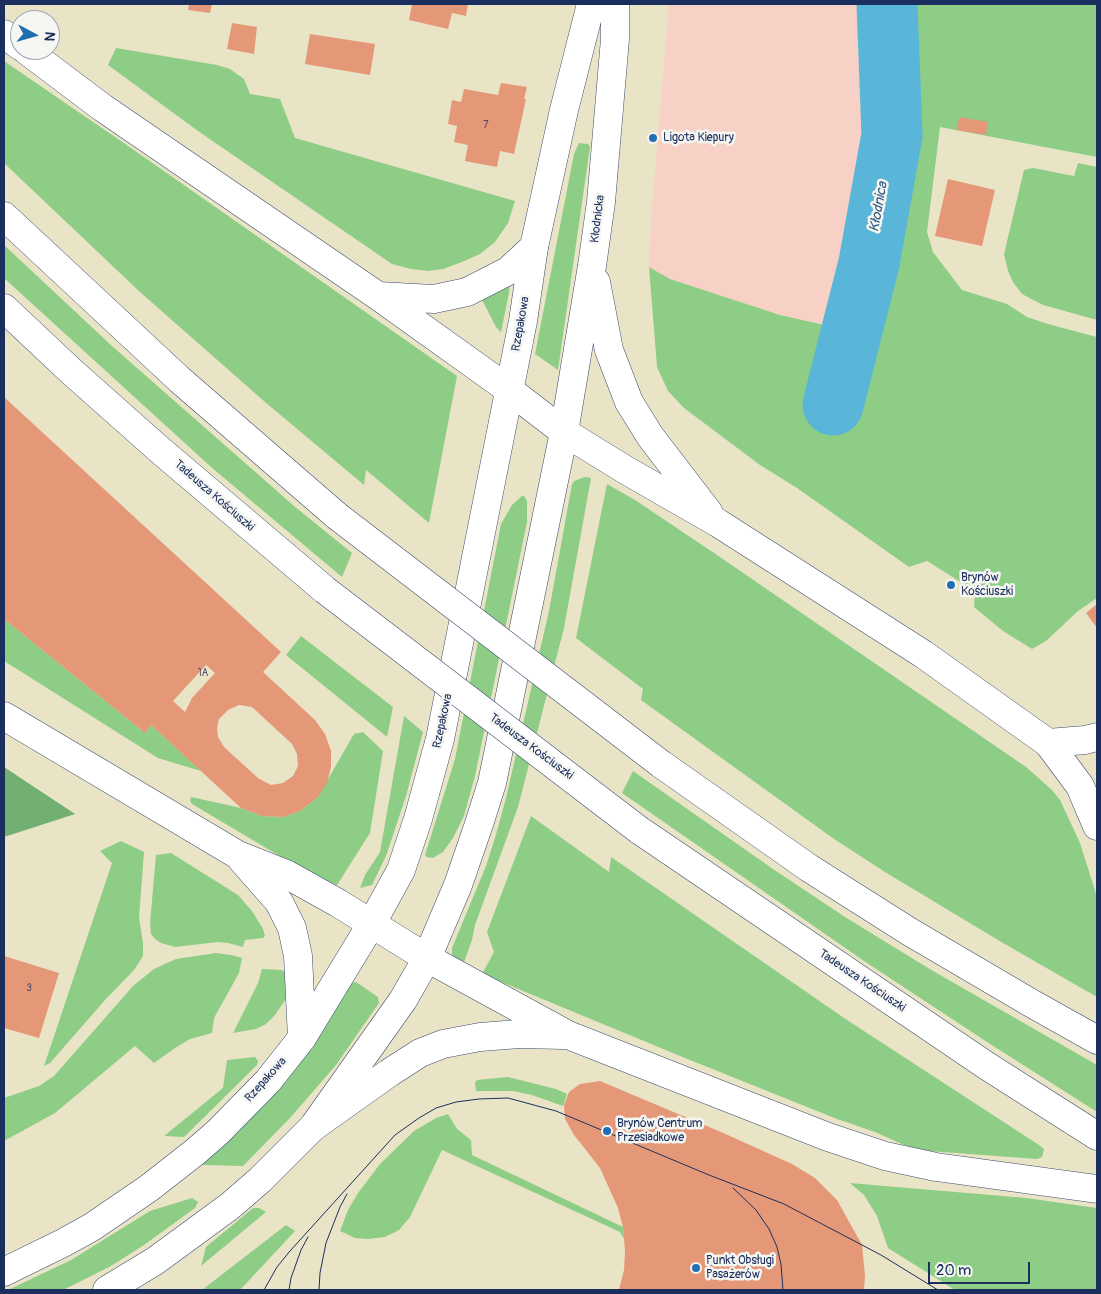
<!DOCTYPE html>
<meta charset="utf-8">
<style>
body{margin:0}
#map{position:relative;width:1101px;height:1294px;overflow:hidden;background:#eae4c7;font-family:Pangolin,sans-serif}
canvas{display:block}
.frame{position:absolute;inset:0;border:5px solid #1b2f5e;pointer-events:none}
.north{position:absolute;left:10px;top:10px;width:50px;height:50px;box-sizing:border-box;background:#f6f6f2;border:1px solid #9ea6b7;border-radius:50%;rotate:96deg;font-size:14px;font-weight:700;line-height:20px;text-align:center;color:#1b2f5e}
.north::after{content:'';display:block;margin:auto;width:18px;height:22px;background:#1f6fb2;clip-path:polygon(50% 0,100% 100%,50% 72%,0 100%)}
.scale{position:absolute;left:928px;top:1262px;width:102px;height:22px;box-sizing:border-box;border:2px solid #1b2f5e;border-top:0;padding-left:6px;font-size:15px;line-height:18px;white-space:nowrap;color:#1b2f5e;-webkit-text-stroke:4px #f6f6f2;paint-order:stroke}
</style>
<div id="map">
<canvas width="1101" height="1294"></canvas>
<div class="frame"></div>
<div class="north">N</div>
<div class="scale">20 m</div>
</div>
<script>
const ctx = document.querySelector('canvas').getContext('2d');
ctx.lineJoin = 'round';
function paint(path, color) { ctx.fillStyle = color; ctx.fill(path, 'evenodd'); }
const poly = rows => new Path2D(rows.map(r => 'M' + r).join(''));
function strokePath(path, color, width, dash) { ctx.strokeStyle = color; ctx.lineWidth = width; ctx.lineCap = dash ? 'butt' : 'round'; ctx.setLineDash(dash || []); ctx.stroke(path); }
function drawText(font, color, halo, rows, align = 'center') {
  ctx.font = font + ' Pangolin,sans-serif'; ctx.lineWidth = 5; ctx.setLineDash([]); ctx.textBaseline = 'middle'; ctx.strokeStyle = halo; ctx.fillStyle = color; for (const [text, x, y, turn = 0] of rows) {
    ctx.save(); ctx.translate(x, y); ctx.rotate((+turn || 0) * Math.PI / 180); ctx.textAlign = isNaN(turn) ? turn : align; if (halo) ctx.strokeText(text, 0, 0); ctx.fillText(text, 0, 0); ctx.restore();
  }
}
paint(poly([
 [669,4,879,4,876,115,829,326,780,315,670,279,649,267,651,220]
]), '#f7d1c6');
paint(poly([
 [879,4,1097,4,1097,157,940,127,927,232,933,252,962,290,1007,304,1027,317,1048,324,1097,337,1097,598,1078,611,1046,641,1032,649,1003,631,974,607,975,591,927,561,909,567,797,488,760,465,684,408,668,391,657,367,649,267,670,279,780,315,829,326,876,115],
 [116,48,217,65,230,69,244,79,250,94,280,99,295,138,515,201,508,223,495,242,480,254,462,262,443,269,428,271,411,269,392,264,198,131,108,65],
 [4,61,131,148,457,376,429,523,366,470,364,485,265,402,140,292,4,163],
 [579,143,588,144,590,147,558,370,535,354,574,154],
 [1078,163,1097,167,1097,320,1043,305,1022,294,1013,282,1008,271,1004,254,1024,170,1033,168,1074,176],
 [4,245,112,346,294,506,352,553,342,577,211,467,4,278],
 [510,281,509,293,501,332,496,327,480,296],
 [585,477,591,478,564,628,518,807,475,925,472,940,463,965,454,958,452,954,452,948,486,866,495,838,506,798,549,611,572,484,574,481],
 [607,484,635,500,717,555,1026,767,1052,790,1060,800,1080,843,1097,897,1097,997,1003,943,885,872,834,839,641,700,643,689,576,638],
 [522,496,524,496,527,501,527,522,475,776,464,816,453,838,443,852,433,858,427,857,425,855,455,759,501,524,512,505],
 [4,619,145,733,151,725,201,771,158,758,4,661],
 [301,636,393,707,387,737,286,655],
 [404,716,423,732,406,796,386,856,372,885,360,888,365,875,380,852],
 [363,732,383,751,370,833,337,885,320,880,192,804,190,801,191,797,241,808,262,816,283,817,300,811,317,798,354,734],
 [633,771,773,869,845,917,933,971,1097,1065,1097,1112,987,1042,864,961,622,793],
 [531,816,609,872,611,857,627,868,847,1020,1039,1145,1044,1149,1042,1157,1037,1159,915,1150,875,1132,837,1119,685,1058,482,974,494,952,487,932],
 [121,841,144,852,139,918,143,943,143,956,134,970,105,1000,50,1063,44,1066,112,863,100,851],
 [171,853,238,895,252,911,263,929,265,936,263,938,245,940,243,947,228,943,218,942,175,947,161,943,155,939,151,934,150,923,156,855],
 [216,953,231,955,242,958,239,973,214,1018,212,1033,190,1039,175,1048,154,1063,135,1046,55,1113,4,1141,4,1098,39,1086,54,1076,133,986,154,969,176,959],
 [262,969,282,970,286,973,286,999,275,1015,266,1024,256,1029,233,1033,258,983],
 [356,982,378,997,379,1003,336,1065,290,1118,243,1166,203,1165,200,1164,351,983],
 [255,1057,258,1061,257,1065,184,1137,164,1136,223,1088,227,1060],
 [508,1077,556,1089,567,1094,563,1106,532,1095,513,1091,476,1091,475,1083,477,1080],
 [448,1114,457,1129,471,1140,472,1155,623,1227,624,1239,620,1232,442,1150,410,1217,399,1230,385,1237,368,1239,355,1238,340,1231,348,1210,358,1193,380,1164,414,1131,436,1118],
 [850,1183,1026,1198,1097,1208,1097,1290,955,1290,888,1248,877,1216,864,1195],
 [192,1198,198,1202,195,1208,144,1245,111,1266,63,1290,8,1290,71,1260,150,1211],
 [253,1208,259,1208,266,1212,201,1266,206,1247],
 [286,1225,295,1231,240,1290,202,1290]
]), '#8dcd85');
paint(poly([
 [4,767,75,814,4,837]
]), '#72b072');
strokePath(poly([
 [833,405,869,263,892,135,887,4]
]), '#5ab6d8', 61);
paint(poly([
 [189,4,212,4,210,13,188,10],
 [412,4,468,4,466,16,452,13,448,29,409,20],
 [232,23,257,27,254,54,227,49],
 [310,34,375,44,370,75,305,64],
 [501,83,527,87,524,99,526,99,514,154,500,151,497,167,465,161,468,145,454,142,457,126,448,124,452,100,461,102,464,89,498,95],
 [959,117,988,122,986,135,957,130],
 [948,179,995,190,982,246,935,236],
 [4,397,281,652,263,672,315,720,325,734,331,751,331,767,327,783,317,798,300,811,283,817,262,816,241,808,151,725,145,733,4,619],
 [206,665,215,673,192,698,185,712,173,701],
 [239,705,252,707,292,744,297,754,298,766,293,776,283,783,271,785,258,778,224,747,218,737,217,728,219,719,228,710],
 [1097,604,1097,628,1086,613],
 [4,956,59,973,39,1038,4,1028],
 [600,1081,721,1132,792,1164,815,1178,837,1200,862,1245,865,1276,864,1290,619,1290,624,1270,625,1251,623,1227,618,1208,600,1168,574,1135,565,1119,564,1105,569,1092,580,1084]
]), '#e59878');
const minor = poly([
 [1048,743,1085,740,1097,737]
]);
const tertiary = poly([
 [596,282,609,350,629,402,650,436,709,513],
 [508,389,564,432,624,469,718,523,923,654,1048,743,1080,786,1097,826],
 [4,716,238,855,286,874,338,903,427,958],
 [242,860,279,902,292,928,298,956,302,1038],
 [4,1272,63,1243,92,1227,149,1188,195,1152,218,1132,268,1081,302,1038,372,923,401,870,418,819,440,739,523,321,534,247,564,110,591,4],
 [107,1290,155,1261,230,1206,260,1180,313,1127,403,1000,427,958,458,885,479,824,492,783,564,432,592,266,601,202,615,39,615,4]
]);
const secondary = poly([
 [4,34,20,46],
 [26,50,103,108,378,296,508,389],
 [4,216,180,380,337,516],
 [378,296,434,299,467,292,508,271,534,247],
 [4,308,72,372,161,451,325,590],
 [661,764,809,868,910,932,1031,1003,1097,1040],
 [639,830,987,1066,1097,1136],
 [427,958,568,1035,828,1137,885,1156,936,1167,1097,1189],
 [313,1127,389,1073,420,1053,443,1044,480,1037,519,1034,564,1035]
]);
strokePath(minor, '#3a4a6e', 29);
strokePath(tertiary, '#3a4a6e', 29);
strokePath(secondary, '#3a4a6e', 29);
strokePath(minor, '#fff', 28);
strokePath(tertiary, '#fff', 28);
strokePath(secondary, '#fff', 28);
strokePath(poly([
 [733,1188,756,1210,769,1229,777,1247,781,1264,783,1290],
 [264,1290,277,1267,290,1251,395,1135,419,1118,436,1108,456,1102,479,1099,508,1098,556,1111,709,1175,784,1204,881,1255,938,1290],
 [289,1290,291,1278,301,1250,308,1237],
 [319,1290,320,1273,326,1243,340,1207,347,1194]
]), '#1b2f5e', 1);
const secondaryBridge = poly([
 [337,516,661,764],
 [325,590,639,830]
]);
strokePath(secondaryBridge, '#3a4a6e', 29, []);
strokePath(secondaryBridge, '#fff', 28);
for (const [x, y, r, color] of [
 [653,138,5,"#1f6fb2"],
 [951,585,5,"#1f6fb2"],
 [607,1131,5,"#1f6fb2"],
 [696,1268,5,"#1f6fb2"]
]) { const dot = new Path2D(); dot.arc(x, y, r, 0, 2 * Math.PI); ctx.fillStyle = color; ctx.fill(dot); strokePath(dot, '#f6f6f2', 2); }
drawText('10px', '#4e4964', null, [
 ["7",486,125],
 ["1A",203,673],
 ["3",29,988]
]);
drawText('12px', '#1b2f5e', '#f6f6f2', [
 ["Ligota Kiepury",663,138],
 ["Brynów",961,578],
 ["Kościuszki",961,592],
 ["Brynów Centrum",617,1124],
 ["Przesiadkowe",617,1138],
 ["Punkt Obsługi",706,1261],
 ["Pasażerów",706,1275]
], 'left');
drawText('12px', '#1b2f5e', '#f6f6f2', [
 ["Kłodnicka",598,219,-83],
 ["Rzepakowa",521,324,-80],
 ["Tadeusza Kościuszki",214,496,41],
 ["Rzepakowa",443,721,-78],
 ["Tadeusza Kościuszki",531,747,37],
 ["Tadeusza Kościuszki",862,981,34],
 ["Rzepakowa",266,1080,-48]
]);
drawText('italic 14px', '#2e5883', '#f6f6f2', [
 ["Kłodnica",879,207,-80]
]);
</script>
